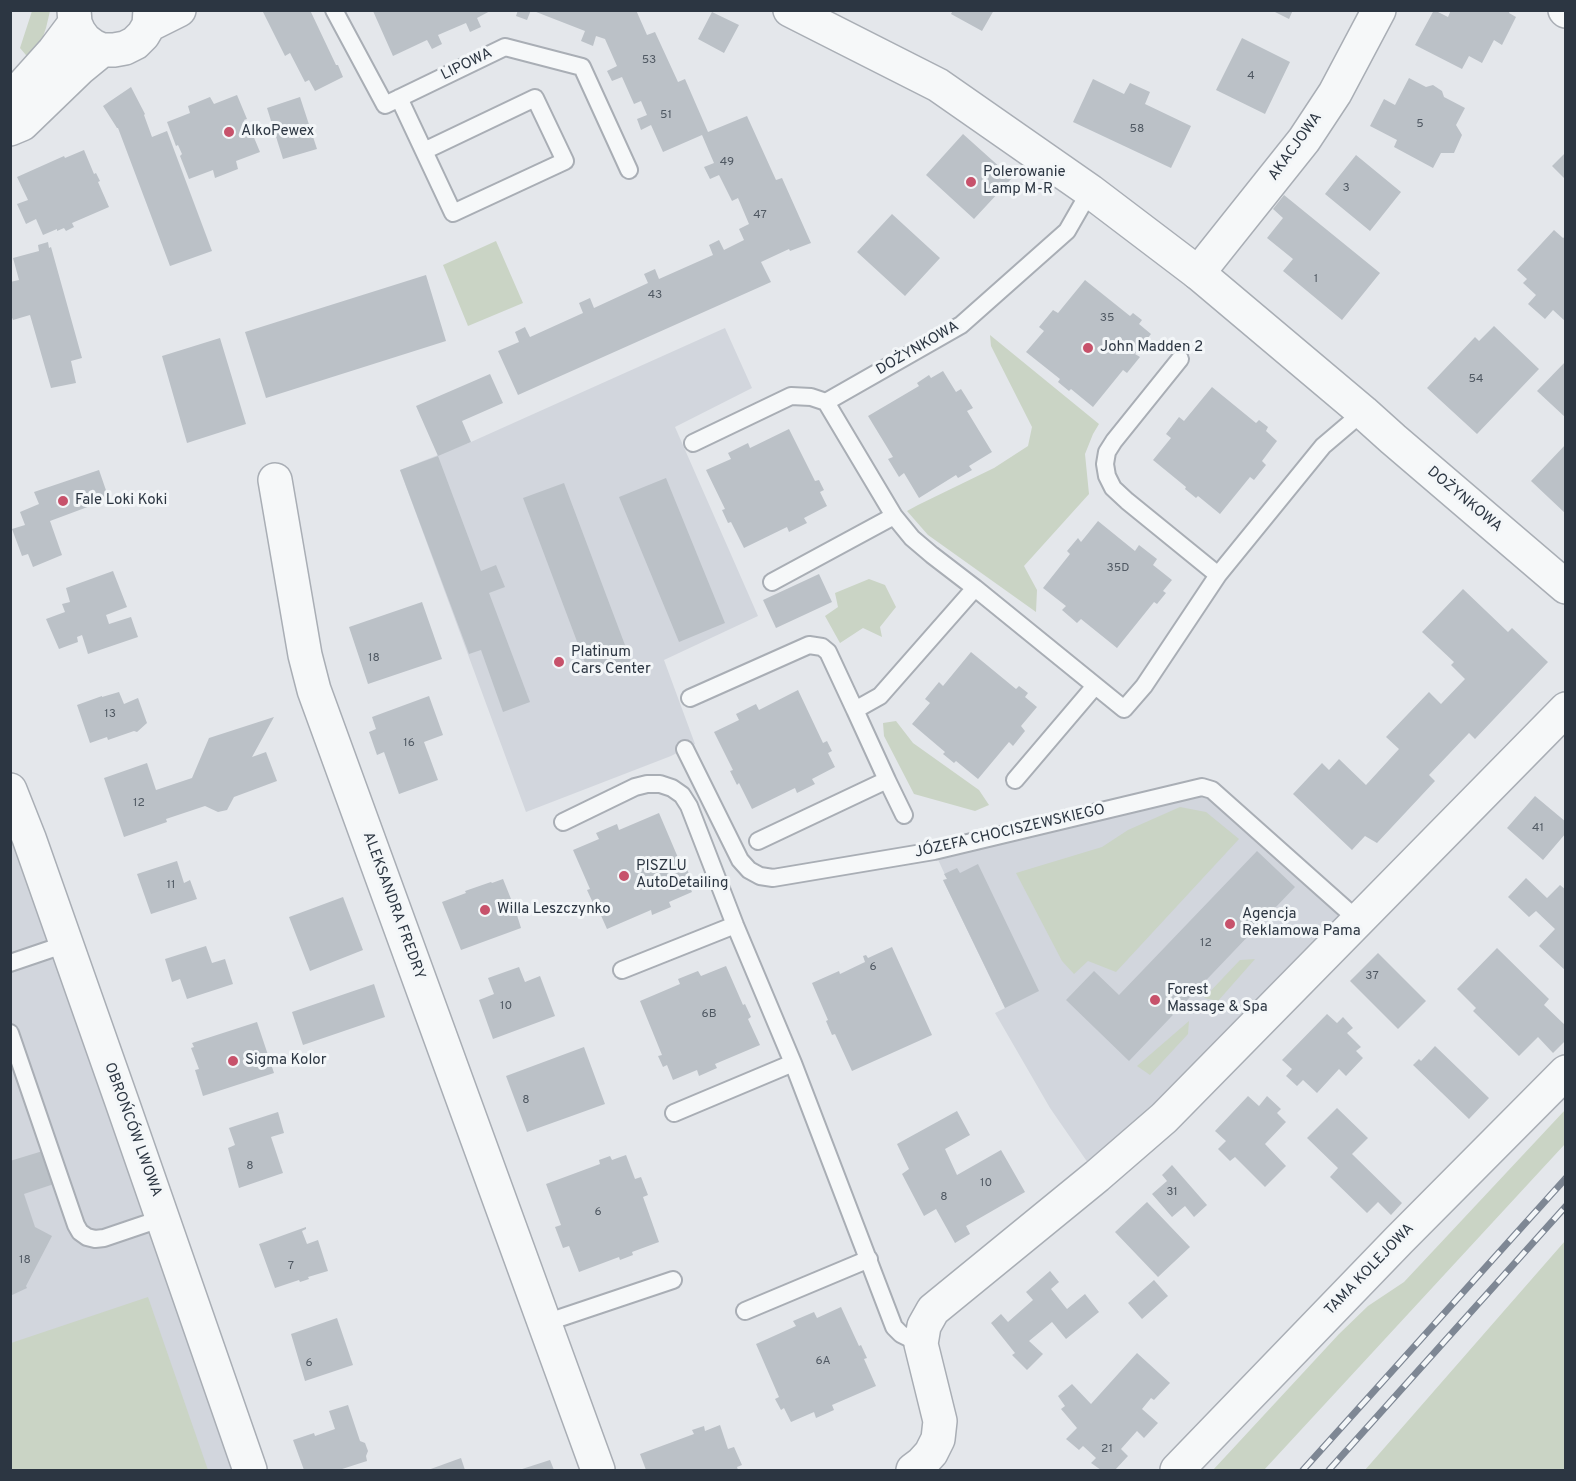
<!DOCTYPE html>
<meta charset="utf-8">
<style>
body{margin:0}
#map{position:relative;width:1576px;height:1481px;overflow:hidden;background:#e4e7eb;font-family:Overpass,sans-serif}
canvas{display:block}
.frame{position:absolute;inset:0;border:12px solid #2c3642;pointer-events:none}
</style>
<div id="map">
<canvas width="1576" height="1481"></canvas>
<div class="frame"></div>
</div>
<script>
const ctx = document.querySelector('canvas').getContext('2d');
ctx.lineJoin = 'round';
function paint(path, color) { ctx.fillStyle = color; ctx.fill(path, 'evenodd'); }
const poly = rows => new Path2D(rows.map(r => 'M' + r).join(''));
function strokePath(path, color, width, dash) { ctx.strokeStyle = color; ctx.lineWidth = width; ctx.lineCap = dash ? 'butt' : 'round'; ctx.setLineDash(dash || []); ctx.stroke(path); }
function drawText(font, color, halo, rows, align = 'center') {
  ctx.font = font + ' Overpass,sans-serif'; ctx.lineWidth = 6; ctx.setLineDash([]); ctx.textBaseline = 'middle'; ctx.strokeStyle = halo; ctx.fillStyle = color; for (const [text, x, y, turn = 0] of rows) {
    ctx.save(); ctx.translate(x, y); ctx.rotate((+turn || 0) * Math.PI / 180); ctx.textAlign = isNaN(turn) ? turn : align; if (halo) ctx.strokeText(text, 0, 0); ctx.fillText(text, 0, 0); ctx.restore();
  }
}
paint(poly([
 [725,328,752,388,675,427,758,616,664,660,695,744,671,756,526,812,400,470,471,442],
 [1198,787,1359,921,1097,1176,1050,1108,995,1013,1005,1008,943,880,947,879,934,851],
 [10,790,250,1470,11,1470]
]), '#d2d6dd');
paint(poly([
 [32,11,50,11,46,28,39,48,31,61,20,48],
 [496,241,523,303,468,326,443,265],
 [990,335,1099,424,1093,434,1085,454,1089,494,1024,566,1037,590,1036,612,928,535,907,511,918,505,994,468,1028,446,1032,427,991,346],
 [869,579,885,585,896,607,880,627,882,637,863,628,840,643,825,616,838,607,835,593],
 [896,721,913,743,979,790,989,805,975,811,914,794,884,736,883,723],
 [1180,807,1206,812,1239,839,1116,972,1088,961,1074,974,1062,961,1016,873,1102,847,1128,830],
 [1255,959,1218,1001,1204,998,1240,960],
 [1189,1021,1188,1034,1150,1075,1137,1066],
 [1565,1110,1565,1144,1264,1470,1213,1470,1339,1334,1368,1306,1404,1282],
 [1565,1241,1565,1470,1365,1470],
 [148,1297,208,1470,11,1470,11,1343]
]), '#cad4c5');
paint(poly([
 [262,10,310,10,336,65,338,65,343,77,315,91,309,80,305,82,290,53,285,56],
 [375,10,492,10,477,18,481,27,470,32,466,23,438,35,442,44,432,49,427,40,393,56,373,11],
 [518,10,531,10,527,20,516,16],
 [531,10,636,10,647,35,655,32,678,82,685,79,708,132,747,116,776,180,782,178,811,243,790,251,789,249,761,262,771,282,518,395,498,351,519,342,515,332,525,327,530,337,583,313,579,303,590,298,594,308,648,283,644,274,655,269,659,279,713,255,709,245,719,240,724,250,744,240,739,229,749,224,738,198,732,201,719,175,710,179,704,167,714,163,702,135,663,152,651,125,641,130,637,119,647,115,641,101,634,104,622,77,612,81,607,71,617,66,605,39,596,36,593,46,581,41,585,31],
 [953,10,994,10,982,31,951,14],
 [1271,10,1293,10,1289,19],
 [1434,10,1448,17,1451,10,1510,10,1509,13,1516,17,1502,45,1494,40,1482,63,1469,56,1462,69,1415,45],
 [712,12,739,25,724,53,698,39],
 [1242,38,1290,62,1265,114,1216,90],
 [1409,78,1426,87,1433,85,1442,91,1444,97,1465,108,1456,125,1462,135,1454,153,1441,153,1433,168,1394,147,1397,140,1370,126,1384,99,1395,105],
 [1093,79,1124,94,1130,83,1150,92,1145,104,1191,126,1171,168,1073,122],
 [131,87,145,114,144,115,152,137,167,131,212,251,170,266,118,128,117,128,103,106],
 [237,95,247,119,244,120,248,129,250,128,260,152,236,161,238,169,215,178,213,170,189,179,180,156,182,154,178,145,176,146,167,122,190,113,188,106,210,97,214,104],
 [300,97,317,149,283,159,267,108],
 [963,134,1012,178,974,219,926,175],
 [84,150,94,174,96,173,100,181,98,182,109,207,72,223,74,227,66,231,64,228,57,231,57,229,43,235,36,219,26,224,17,204,28,200,17,177,64,156,65,158],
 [1566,152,1566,180,1552,166],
 [1356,155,1401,192,1370,231,1325,194],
 [1284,195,1380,273,1342,320,1283,271,1293,259,1267,238,1283,218,1273,209],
 [892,214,940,258,905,296,857,252],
 [1554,230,1563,238,1566,236,1566,322,1553,310,1545,319,1528,304,1536,295,1523,283,1527,279,1517,270],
 [48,242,49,248,51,247,82,358,71,361,76,383,51,388,30,315,13,320,10,313,10,282,19,280,13,258,39,251,38,245],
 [426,275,446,341,266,398,245,332],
 [1085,280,1130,316,1133,313,1142,320,1139,324,1151,334,1135,354,1140,357,1127,373,1123,370,1093,407,1071,389,1069,391,1058,382,1060,379,1026,352,1044,331,1039,327,1053,310,1058,313],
 [1494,326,1539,369,1477,434,1427,388,1475,337,1479,341],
 [220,338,246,424,187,443,162,356],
 [1566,361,1566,418,1537,391],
 [943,371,956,392,961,389,973,408,967,411,992,452,969,466,972,470,958,478,956,475,919,498,904,473,899,477,888,459,893,457,868,416,919,386,917,383,929,375,931,378],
 [490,374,503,403,462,421,471,442,438,456,416,406],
 [1212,387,1256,423,1259,420,1268,427,1266,431,1277,441,1262,461,1266,465,1254,480,1250,477,1220,514,1198,496,1196,498,1185,489,1186,487,1153,460,1171,438,1166,434,1179,417,1184,421],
 [789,429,815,481,819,480,824,490,820,492,827,506,804,518,807,523,789,532,787,527,744,548,731,522,728,523,722,510,725,509,706,470,731,459,728,453,748,443,750,448],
 [1566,444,1566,514,1531,481],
 [438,456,481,571,496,565,505,587,489,593,530,702,503,712,481,650,469,654,400,470],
 [99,470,109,499,50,521,62,555,33,567,28,554,22,556,12,529,25,525,20,512,39,504,34,492],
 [666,478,725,623,679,642,619,497],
 [564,483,631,661,590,676,523,498],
 [1098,521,1135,551,1139,545,1157,559,1153,565,1172,580,1163,591,1166,593,1157,604,1154,602,1117,648,1081,619,1077,623,1062,610,1066,606,1043,588,1070,554,1067,551,1078,538,1081,542],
 [113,571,127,607,106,615,109,624,131,617,138,637,88,654,82,635,77,637,78,642,59,649,46,619,65,612,62,604,70,602,66,588],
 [819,574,832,602,776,628,763,600],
 [1463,589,1508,632,1512,628,1548,662,1475,739,1469,733,1429,775,1435,781,1377,843,1365,836,1352,850,1293,794,1322,763,1329,770,1339,759,1366,785,1399,749,1386,737,1429,692,1441,704,1465,679,1451,665,1454,662,1422,632],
 [422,602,442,659,368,684,349,627],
 [971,652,1016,689,1019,686,1028,693,1025,697,1037,707,1021,726,1025,731,1013,746,1009,742,978,779,956,761,954,763,943,754,945,752,912,724,930,703,925,699,939,682,943,686],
 [798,690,823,743,827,741,832,751,828,753,835,767,812,779,815,784,797,793,795,788,752,809,739,783,737,785,730,771,733,770,714,732,739,720,736,714,756,704,759,710],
 [119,692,124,704,138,698,147,723,137,732,134,731,108,740,107,737,90,743,77,705,102,696,102,697],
 [429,696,443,735,424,742,438,780,399,794,384,752,377,755,369,732,376,729,372,717],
 [274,717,252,757,266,752,277,781,234,797,227,810,218,812,205,806,166,819,167,822,124,837,104,778,147,763,156,790,192,778,209,738],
 [1535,796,1566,822,1566,833,1543,860,1507,828],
 [659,813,682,867,685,865,690,876,686,878,692,892,669,902,671,907,652,915,651,910,607,929,595,902,593,903,587,890,590,889,573,850,599,839,596,833,617,824,619,830],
 [1257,851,1295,887,1129,1061,1066,1000,1094,971,1119,995],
 [177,861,184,883,190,880,197,899,151,914,137,874],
 [978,864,1039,991,1005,1008,943,880,947,879,944,874,957,868,960,873],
 [1526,878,1547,898,1560,885,1566,890,1566,971,1539,946,1555,929,1536,911,1529,917,1508,897],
 [503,879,511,899,512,899,521,928,461,950,442,902,466,893,465,891,491,882,492,883],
 [343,897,363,950,310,971,289,917],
 [206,946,212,963,225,959,233,984,187,999,180,979,172,982,165,959],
 [892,947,932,1035,852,1071,835,1034,832,1035,826,1021,828,1020,812,983,839,971,840,974,865,962,863,956,866,955,868,958],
 [1497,948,1549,999,1544,1005,1566,1026,1566,1040,1553,1053,1538,1037,1519,1056,1473,1011,1476,1008,1457,989],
 [1378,953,1426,1001,1398,1029,1350,981],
 [726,966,743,1005,745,1004,751,1017,748,1019,760,1045,715,1064,717,1068,699,1076,697,1070,673,1080,667,1065,663,1067,658,1056,662,1055,640,1001,680,984,678,979,698,971,701,976],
 [519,967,525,982,540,976,555,1016,493,1039,479,1000,494,994,488,978],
 [374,984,385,1017,303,1045,292,1012],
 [1327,1014,1337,1023,1343,1017,1353,1028,1347,1033,1361,1047,1356,1051,1363,1058,1346,1076,1339,1069,1317,1093,1303,1080,1297,1086,1286,1076,1292,1069,1282,1060],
 [257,1022,274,1073,203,1096,195,1070,199,1069,191,1048,194,1047,192,1043],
 [1435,1046,1489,1098,1469,1119,1413,1065,1419,1059,1421,1061],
 [584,1047,605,1104,527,1132,506,1076],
 [1248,1096,1259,1106,1267,1096,1281,1109,1277,1113,1286,1122,1265,1144,1286,1166,1265,1187,1235,1157,1230,1161,1218,1149,1226,1141,1215,1131],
 [1337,1108,1368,1138,1352,1154,1402,1203,1391,1215,1378,1202,1367,1213,1330,1177,1338,1168,1307,1138],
 [957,1111,970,1135,945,1149,957,1175,1001,1150,1025,1192,966,1226,970,1234,955,1243,936,1209,924,1216,902,1174,909,1169,897,1144],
 [278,1112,284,1133,271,1137,283,1173,239,1188,228,1148,235,1145,229,1128],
 [46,1150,57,1183,24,1194,35,1227,52,1236,26,1286,27,1288,10,1296,10,1161],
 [626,1155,635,1179,641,1177,648,1195,643,1197,659,1242,632,1252,633,1255,620,1260,619,1257,579,1272,569,1246,563,1248,555,1227,561,1225,546,1184,600,1164,599,1160,610,1156,612,1160],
 [1172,1165,1207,1205,1194,1217,1185,1206,1172,1217,1152,1194,1167,1181,1162,1175],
 [1147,1202,1190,1247,1158,1277,1115,1232],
 [306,1227,306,1229,302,1231,307,1244,318,1240,328,1271,308,1277,309,1279,300,1282,299,1280,275,1288,259,1244],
 [1050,1271,1059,1282,1051,1289,1067,1309,1085,1294,1099,1312,1066,1339,1052,1322,1029,1341,1043,1354,1027,1370,1012,1355,1015,1353,991,1323,1001,1314,1008,1322,1033,1300,1026,1292],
 [1154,1280,1168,1296,1142,1319,1128,1303],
 [841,1307,859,1346,861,1345,867,1358,864,1359,876,1386,832,1405,834,1410,816,1418,814,1412,791,1422,784,1408,781,1410,775,1399,779,1397,756,1344,796,1326,793,1321,814,1312,817,1318],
 [337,1318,353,1365,305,1381,291,1334],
 [1137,1353,1170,1383,1154,1400,1151,1398,1142,1409,1158,1423,1144,1438,1137,1431,1121,1449,1128,1456,1115,1470,1101,1470,1091,1463,1096,1458,1083,1446,1079,1450,1066,1439,1077,1428,1061,1409,1065,1406,1058,1396,1072,1384,1091,1404],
 [348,1405,360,1441,365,1443,368,1451,366,1456,367,1461,339,1470,304,1470,293,1440,314,1433,315,1436,335,1429,329,1411],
 [720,1425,728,1449,734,1447,742,1465,737,1467,738,1470,646,1470,640,1454,694,1434,692,1430,704,1426,705,1431],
 [461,1458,465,1470,428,1470],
 [550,1460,554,1470,519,1470]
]), '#bbc1c7');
const service = poly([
 [334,10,385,105,505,47,582,67,629,170],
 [399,98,453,213,565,161,535,98,424,151],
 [1090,191,1067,231,961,325,826,402,894,516,912,538,932,555,975,588,1124,709,1144,686,1218,575,1323,446,1363,412],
 [1180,359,1114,441,1107,452,1105,464,1107,476,1113,488,1127,501,1218,575],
 [693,443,791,396,811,397,826,402],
 [772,582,894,516],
 [690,698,809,645,822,647,828,652,855,710],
 [685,749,740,860,749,870,760,876,773,878,934,851,1202,787,1212,790,1359,921],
 [887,780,904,815],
 [1015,780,1095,686],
 [563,822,635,787,647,784,660,784,672,788,682,795,689,806,735,925,793,1063,894,1327,901,1334,921,1344],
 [758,841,887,780,855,710,880,696,975,588],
 [10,963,66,944],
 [622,970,735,925],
 [10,1033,76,1225,80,1232,87,1237,95,1239,104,1238,163,1218],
 [674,1113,793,1063],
 [745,1311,869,1259],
 [545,1323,673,1280]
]);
const minor = poly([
 [1565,10,1566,11],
 [1198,273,1304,140,1335,93,1379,10],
 [275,480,305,655,314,690,598,1470],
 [913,1470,921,1464,931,1453,938,1439,940,1421,921,1344,924,1326,933,1310,1097,1176,1164,1118,1566,709],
 [1177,1470,1399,1240,1566,1072]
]);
const tertiary = poly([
 [74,10,75,23,79,32,85,40,93,46,102,50,114,50,125,48,135,43,143,35,149,25,150,10],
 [790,10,938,85,1090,191,1198,273,1363,412,1393,439,1566,587],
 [149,25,179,10],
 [10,100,54,51,75,23],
 [10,129,22,124,80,68,102,50],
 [10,790,29,838,122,1102,250,1470]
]);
strokePath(service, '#a9aeb5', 20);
strokePath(minor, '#a9aeb5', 36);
strokePath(tertiary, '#a9aeb5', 36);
strokePath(service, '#f6f8f9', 16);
strokePath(minor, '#f6f8f9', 33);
strokePath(tertiary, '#f6f8f9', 33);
const rail = poly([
 [1303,1470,1566,1178],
 [1329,1470,1566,1206]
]);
strokePath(rail, '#7e8794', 7);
strokePath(rail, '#f3f6f8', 4.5, [14]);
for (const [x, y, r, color] of [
 [229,132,6,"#c7526b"],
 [971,182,6,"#c7526b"],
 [1088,348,6,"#c7526b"],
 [63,501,6,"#c7526b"],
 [559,662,6,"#c7526b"],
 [624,876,6,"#c7526b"],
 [485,910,6,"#c7526b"],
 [1230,924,6,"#c7526b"],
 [1155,1000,6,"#c7526b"],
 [233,1061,6,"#c7526b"]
]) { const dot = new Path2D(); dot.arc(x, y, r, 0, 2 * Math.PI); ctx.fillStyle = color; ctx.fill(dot); strokePath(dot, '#f3f6f8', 2); }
drawText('12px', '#505963', null, [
 ["53",649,61],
 ["4",1251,77],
 ["51",666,116],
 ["5",1420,125],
 ["58",1137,130],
 ["49",727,163],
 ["3",1346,189],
 ["47",760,216],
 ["1",1316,280],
 ["43",655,296],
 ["35",1107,319],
 ["54",1476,380],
 ["35D",1118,569],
 ["18",374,659],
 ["13",110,715],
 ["16",409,744],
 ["12",139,804],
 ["41",1538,829],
 ["11",171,886],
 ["12",1206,944],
 ["6",873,968],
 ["37",1372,977],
 ["10",506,1007],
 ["6B",709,1015],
 ["8",526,1101],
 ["8",250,1167],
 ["10",986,1184],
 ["31",1172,1193],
 ["8",944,1198],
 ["6",598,1213],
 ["18",25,1261],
 ["7",291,1267],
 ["6A",823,1362],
 ["6",309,1364],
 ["21",1107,1450]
]);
drawText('15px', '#2c3642', '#f3f6f8', [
 ["LIPOWA",467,65,-26],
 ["AKACJOWA",1296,147,-54],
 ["DOŻYNKOWA",918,349,-30],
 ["DOŻYNKOWA",1464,500,40],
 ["JÓZEFA CHOCISZEWSKIEGO",1010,832,-13],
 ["ALEKSANDRA FREDRY",393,906,70],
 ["OBROŃCÓW LWOWA",132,1130,70],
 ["TAMA KOLEJOWA",1370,1270,-46]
]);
drawText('15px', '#2c3642', '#f3f6f8', [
 ["AlkoPewex",241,132],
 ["Polerowanie",983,173],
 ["Lamp M-R",983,190],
 ["John Madden 2",1100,348],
 ["Fale Loki Koki",75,501],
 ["Platinum",571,653],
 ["Cars Center",571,670],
 ["PISZLU",636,867],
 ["AutoDetailing",636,884],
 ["Willa Leszczynko",497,910],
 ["Agencja",1242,915],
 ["Reklamowa Pama",1242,932],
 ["Forest",1167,991],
 ["Massage & Spa",1167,1008],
 ["Sigma Kolor",245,1061]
], 'left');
</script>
